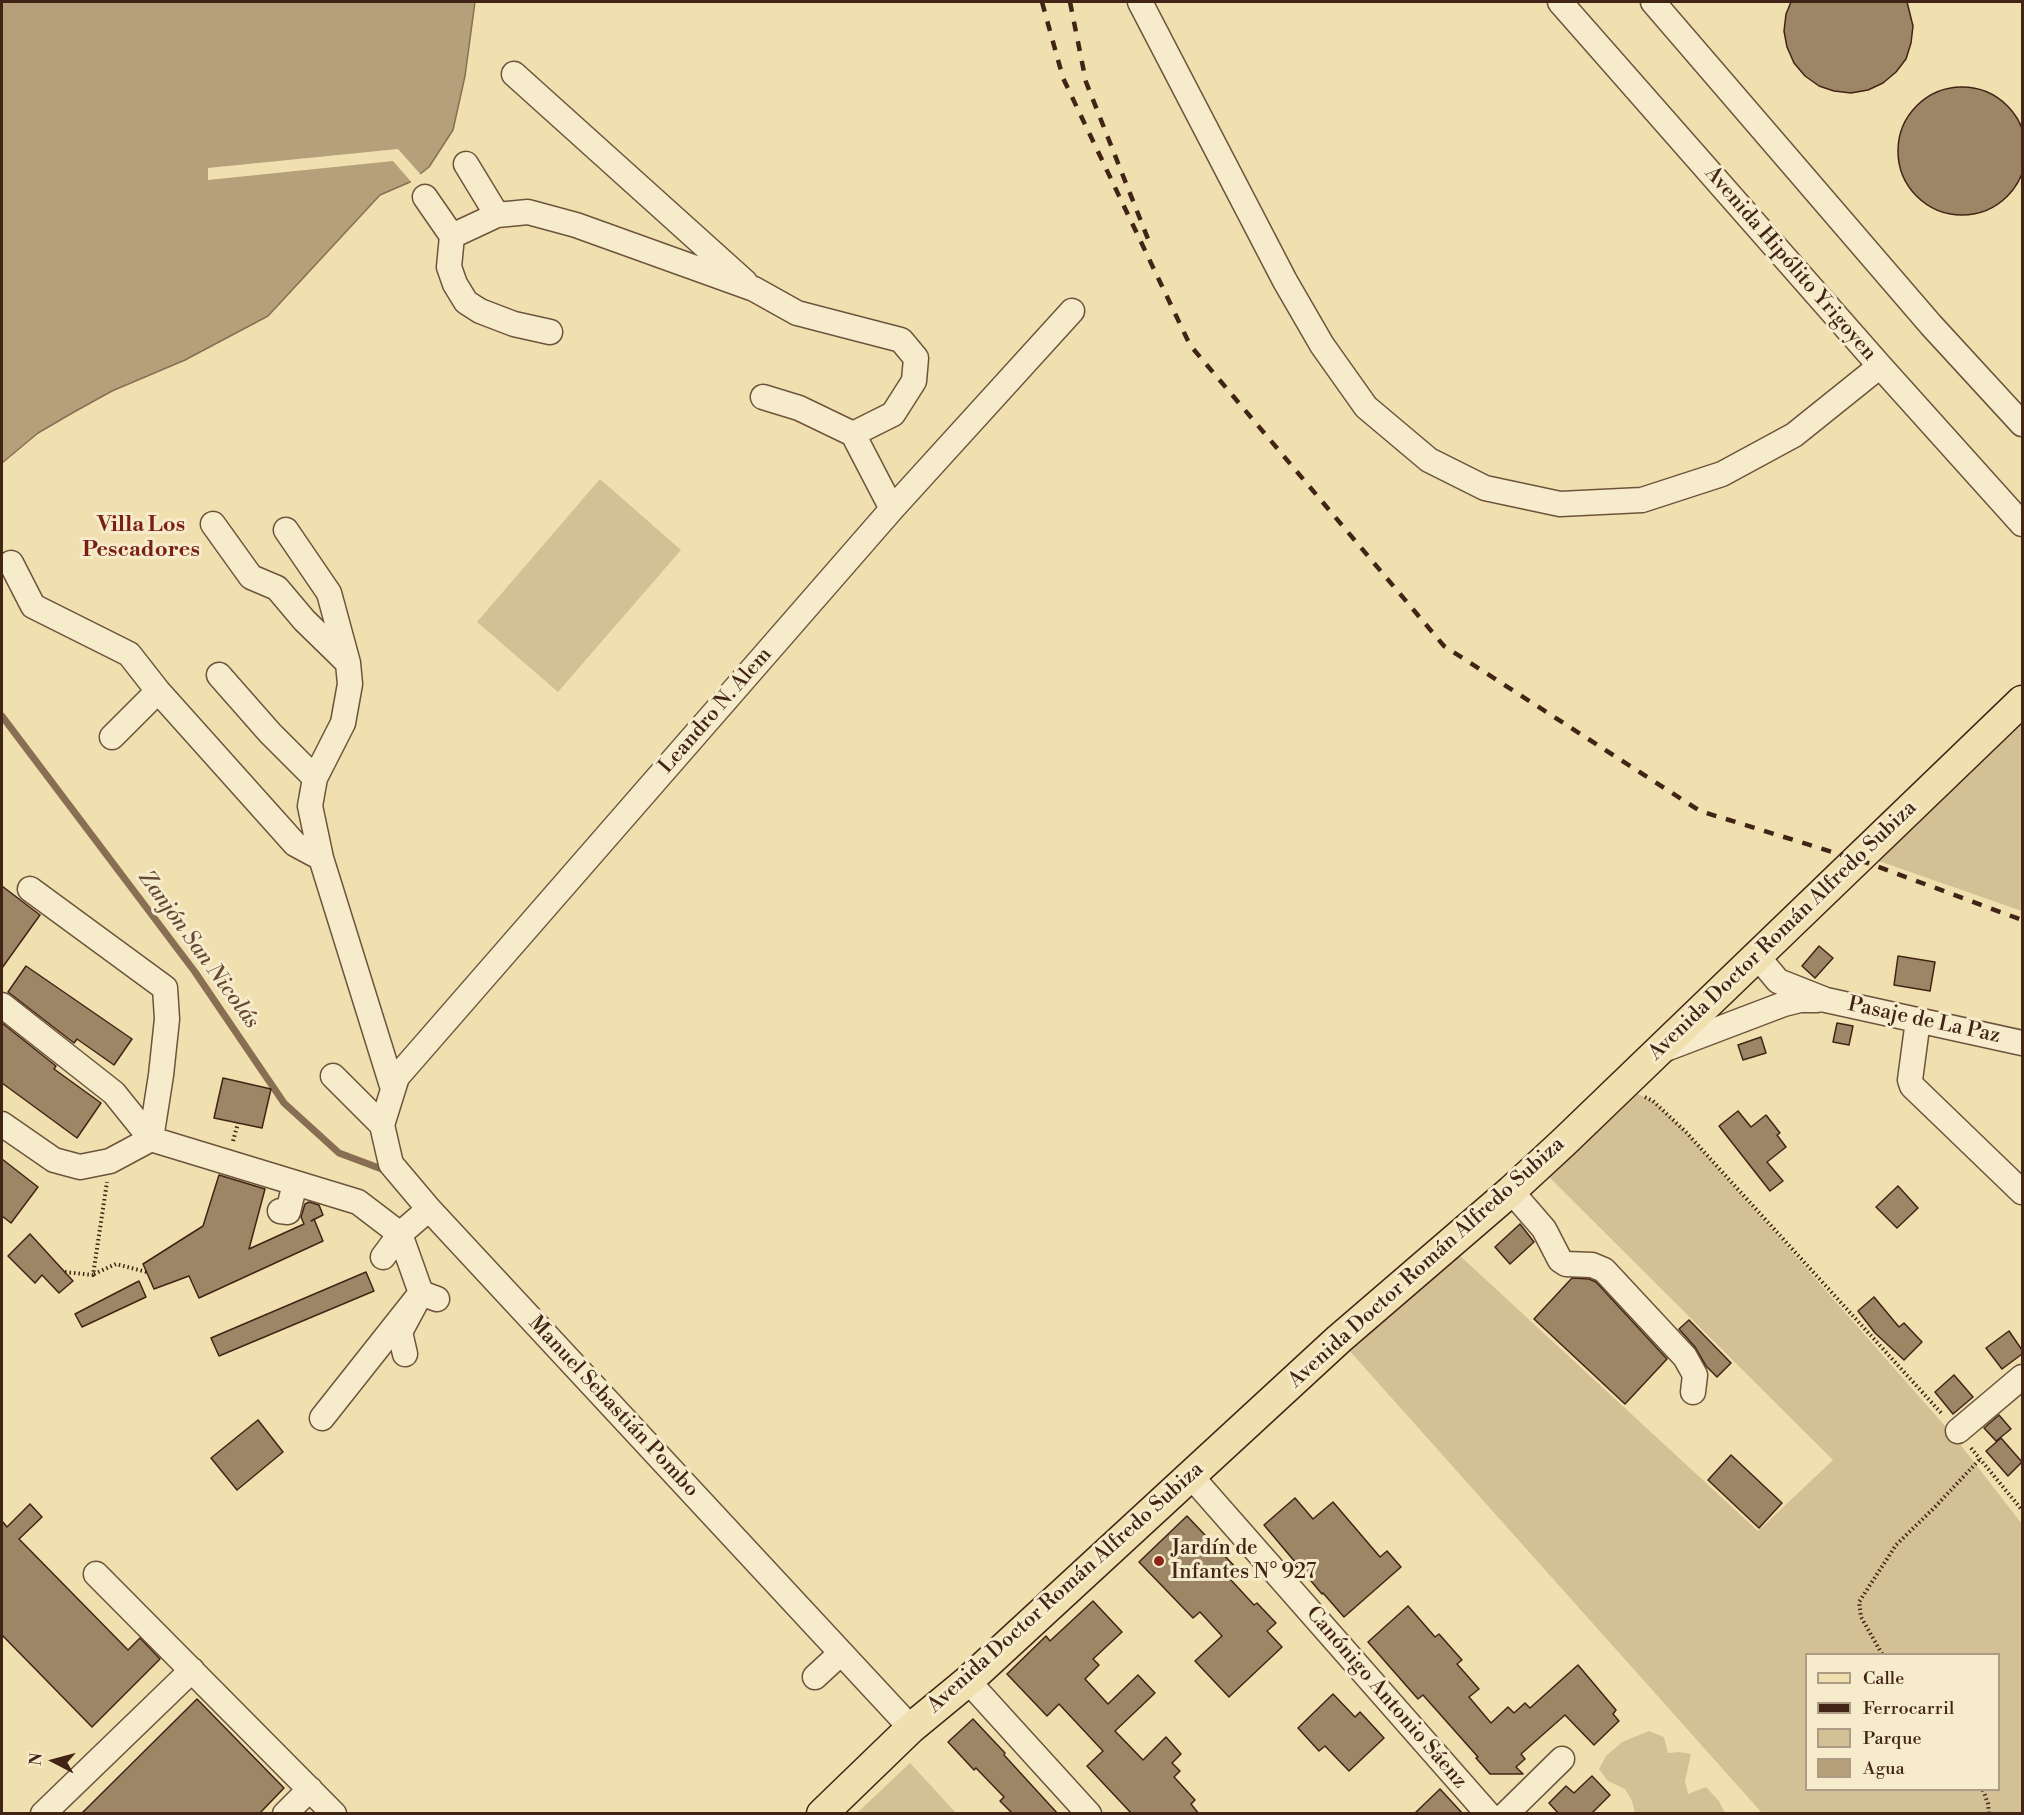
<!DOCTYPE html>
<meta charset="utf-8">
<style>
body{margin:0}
#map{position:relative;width:2024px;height:1815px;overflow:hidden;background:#f1e0af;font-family:"Libre Bodoni",serif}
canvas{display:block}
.frame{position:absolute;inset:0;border:3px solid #422416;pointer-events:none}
.legend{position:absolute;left:1805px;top:1653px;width:195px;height:138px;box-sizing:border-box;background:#f6ebcb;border:2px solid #ae9b83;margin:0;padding:8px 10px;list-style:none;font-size:18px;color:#422416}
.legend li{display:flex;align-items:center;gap:12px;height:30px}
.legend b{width:30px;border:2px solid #ae9b83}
.north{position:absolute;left:24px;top:1731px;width:60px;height:60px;-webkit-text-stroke:4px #f6ebcb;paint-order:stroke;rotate:276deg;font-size:16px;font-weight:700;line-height:24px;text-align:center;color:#422416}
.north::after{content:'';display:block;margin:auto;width:21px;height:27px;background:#422416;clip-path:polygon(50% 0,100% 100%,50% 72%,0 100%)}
</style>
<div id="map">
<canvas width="2024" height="1815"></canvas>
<div class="frame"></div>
<ul class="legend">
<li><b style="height:8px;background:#f1e0af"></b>Calle</li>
<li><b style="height:8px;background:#422416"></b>Ferrocarril</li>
<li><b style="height:16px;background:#d3c095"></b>Parque</li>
<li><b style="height:16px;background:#b6a07b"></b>Agua</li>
</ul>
<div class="north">N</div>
</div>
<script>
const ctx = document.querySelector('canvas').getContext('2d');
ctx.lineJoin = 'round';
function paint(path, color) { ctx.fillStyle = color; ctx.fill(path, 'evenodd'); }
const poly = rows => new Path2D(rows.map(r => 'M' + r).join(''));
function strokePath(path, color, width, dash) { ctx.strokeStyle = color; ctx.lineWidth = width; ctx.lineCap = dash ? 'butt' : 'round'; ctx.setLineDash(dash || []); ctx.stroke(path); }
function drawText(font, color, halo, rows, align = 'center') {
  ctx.font = font + ' "Libre Bodoni",serif'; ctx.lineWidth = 6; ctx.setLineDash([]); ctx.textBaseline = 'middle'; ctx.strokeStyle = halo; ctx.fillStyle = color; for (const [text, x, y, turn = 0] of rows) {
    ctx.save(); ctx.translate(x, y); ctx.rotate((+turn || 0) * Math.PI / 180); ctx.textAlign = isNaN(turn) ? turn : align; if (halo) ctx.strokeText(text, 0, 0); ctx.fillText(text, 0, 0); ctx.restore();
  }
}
paint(poly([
 [600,479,681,550,558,692,477,622],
 [2022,714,2022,911,1873,859],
 [1638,1094,1653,1101,1686,1132,1953,1435,2022,1524,2022,1813,1762,1813,1347,1348,1458,1254,1758,1531,1833,1460,1549,1177],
 [1806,1654,1998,1654,1998,1790,1806,1790],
 [1649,1731,1664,1737,1668,1753,1679,1752,1691,1754,1685,1781,1688,1794,1706,1787,1719,1801,1725,1813,1635,1813,1632,1801,1625,1789,1608,1781,1599,1769,1606,1756,1622,1742],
 [910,1763,956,1813,857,1813]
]), '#d3c095');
const water = poly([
 [2,2,475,2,465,76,453,130,429,167,410,182,380,195,268,316,185,360,112,391,74,412,38,433,2,463,2,2]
]);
paint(water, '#b6a07b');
strokePath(water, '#886e53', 1.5);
paint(poly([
 [398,149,422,176,413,184,393,161,208,180,208,168]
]), '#f1e0af');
strokePath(poly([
 [2,716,195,972,284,1103,339,1153,387,1171]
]), '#886e53', 7);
const building = poly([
 [1791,2,1907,2,1913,26,1911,43,1906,59,1896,72,1883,83,1868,90,1851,93,1834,91,1819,86,1805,76,1794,63,1787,47,1784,31,1786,14,1791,2],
 '1898 151a64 64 0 1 1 128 0a64 64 0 1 1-128 0Z',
 [2,886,40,915,2,968,2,886],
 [1819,946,1833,958,1815,978,1802,966,1819,946],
 [1898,956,1935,962,1930,991,1894,985,1898,956],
 [26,966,132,1039,114,1065,77,1039,74,1043,8,992,26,966],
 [2,1023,56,1066,54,1069,101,1103,77,1138,2,1083,2,1023],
 [1837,1023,1853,1026,1849,1045,1833,1042,1837,1023],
 [1761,1037,1766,1053,1743,1060,1738,1045,1761,1037],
 [223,1078,271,1089,262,1128,214,1118,223,1078],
 [1738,1111,1751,1127,1766,1115,1780,1133,1777,1135,1786,1147,1767,1162,1783,1181,1770,1191,1719,1126,1738,1111],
 [2,1159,38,1187,11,1223,2,1216,2,1159],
 [219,1175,265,1189,249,1249,304,1224,301,1217,305,1204,309,1202,319,1205,323,1215,311,1221,314,1219,323,1241,199,1298,189,1276,154,1289,143,1264,203,1226,219,1175],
 [1898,1186,1918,1208,1897,1228,1876,1207,1898,1186],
 [1520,1224,1534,1242,1510,1264,1495,1247,1520,1224],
 [30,1234,73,1281,59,1293,42,1275,35,1283,8,1256,30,1234],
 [366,1272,374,1291,219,1356,211,1338,366,1272],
 [1572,1278,1589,1279,1596,1282,1667,1359,1625,1404,1534,1319,1572,1278],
 [139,1281,146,1297,82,1327,75,1314,139,1281],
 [1874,1297,1899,1327,1904,1323,1922,1342,1904,1360,1875,1333,1858,1311,1874,1297],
 [1689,1320,1731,1363,1717,1377,1706,1366,1695,1347,1679,1329,1689,1320],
 [2009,1331,2022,1350,2022,1354,2002,1369,1986,1348,2009,1331],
 [1954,1375,1973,1397,1953,1414,1935,1392,1954,1375],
 [1999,1415,2011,1429,1996,1441,1984,1428,1999,1415],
 [258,1420,283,1452,237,1490,211,1458,258,1420],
 [2001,1438,2022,1462,2008,1476,1986,1451,2001,1438],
 [1731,1455,1782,1503,1759,1528,1708,1480,1731,1455],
 [1295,1498,1313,1519,1333,1502,1380,1557,1387,1551,1401,1567,1344,1617,1323,1593,1322,1594,1264,1525,1295,1498],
 [30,1504,42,1517,19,1539,128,1650,140,1638,160,1659,92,1727,2,1635,2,1521,7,1527,30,1504],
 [1187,1516,1240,1572,1231,1580,1254,1605,1257,1603,1276,1623,1267,1631,1282,1647,1229,1697,1195,1661,1222,1636,1200,1612,1193,1618,1139,1562,1187,1516],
 [1093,1601,1122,1632,1093,1659,1099,1665,1085,1679,1108,1704,1138,1675,1155,1693,1115,1731,1143,1760,1166,1737,1181,1754,1172,1763,1180,1771,1174,1777,1195,1800,1191,1804,1199,1814,1132,1814,1087,1766,1103,1751,1059,1704,1047,1716,1007,1674,1046,1636,1050,1641,1093,1601],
 [1408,1606,1435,1637,1439,1634,1462,1660,1457,1664,1479,1689,1469,1697,1491,1723,1508,1707,1514,1713,1525,1703,1530,1708,1578,1665,1616,1710,1613,1714,1619,1721,1594,1745,1565,1715,1521,1754,1525,1759,1516,1767,1523,1774,1490,1774,1476,1758,1478,1757,1423,1695,1418,1699,1368,1642,1408,1606],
 [1333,1694,1355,1717,1360,1712,1384,1738,1349,1771,1325,1746,1319,1751,1298,1728,1333,1694],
 [197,1699,284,1788,259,1814,81,1814,197,1699],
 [973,1719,1005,1753,1004,1755,1058,1814,1013,1814,1000,1801,1004,1797,976,1768,974,1770,948,1742,973,1719],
 [1592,1776,1610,1795,1591,1814,1559,1814,1549,1803,1566,1786,1574,1793,1592,1776],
 [1440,1789,1463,1814,1414,1814,1440,1789]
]);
paint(building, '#9d8666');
strokePath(building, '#422416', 1.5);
const minor = poly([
 [1140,2,1285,281,1322,345,1366,407,1429,460,1485,488,1560,504,1642,500,1722,474,1794,435,1880,366],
 [1560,2,1880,366,2022,524],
 [1653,2,1931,325,2022,424],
 [514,74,745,282],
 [466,164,497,215],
 [425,197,452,236,497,215,528,212,576,225,754,289,797,313,901,340,916,358,914,381,893,414,853,434],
 [452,236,449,267,455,284,466,302,480,311,514,324,550,332],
 [763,397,799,408,853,434,892,509],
 [213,524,251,577,277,588,304,620,348,663],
 [286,530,329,593,348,663,350,684,343,723,315,778,310,806,321,858,393,1089],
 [11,563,33,606,129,654,158,691,295,844,321,858],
 [219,675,270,733,315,778],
 [112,737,158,691],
 [30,889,165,988,167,1019,161,1075,151,1139],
 [1757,956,1778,981,1826,1000,2022,1043],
 [2,1005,114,1093,151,1139],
 [1918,1020,1910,1080,1912,1086,2022,1192],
 [1663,1050,1784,1004,1800,1000,1817,1000],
 [333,1076,382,1125,391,1164,429,1209,911,1728],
 [2,1124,54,1160,80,1167,110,1161,151,1139,358,1202,400,1234,383,1257],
 [382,1125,397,1077,892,509,1072,311],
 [1511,1191,1544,1229,1560,1260,1566,1264,1592,1265,1604,1270,1685,1357,1695,1375,1693,1392],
 [280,1211,288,1212,295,1183],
 [405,1354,400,1332,421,1293,400,1234,429,1209],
 [322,1418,421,1293,437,1299],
 [1958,1431,2022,1377],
 [1190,1475,1488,1814],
 [96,1574,334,1814],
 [815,1677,841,1653],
 [968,1681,1089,1814],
 [43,1814,192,1670],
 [285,1814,310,1789],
 [1506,1814,1562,1759]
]);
const major = poly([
 [822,1814,911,1728,968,1681,1339,1339,1511,1191,1564,1142,2022,701]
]);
strokePath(minor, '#6e533c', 27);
strokePath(major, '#422416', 33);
strokePath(poly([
 [1645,1097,1653,1101,1686,1132,1943,1415],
 [233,1141,238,1123],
 [65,1272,93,1275,107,1182],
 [94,1274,116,1264,147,1272],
 [1971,1448,2022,1510],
 [1882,1654,1861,1617,1859,1602,1896,1545,1935,1507,1980,1459],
 [1983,1790,1988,1804,1989,1814]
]), '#422416', 4, [1.5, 3]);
strokePath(minor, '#f6ebcb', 24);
strokePath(major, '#f1e0af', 30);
strokePath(poly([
 [1042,2,1063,78,1190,345,1444,646,1700,811,1868,863,2022,920],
 [1070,2,1086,82,1148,239]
]), '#422416', 4.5, [10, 10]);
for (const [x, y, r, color] of [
 [1159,1561,6,"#8f2418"]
]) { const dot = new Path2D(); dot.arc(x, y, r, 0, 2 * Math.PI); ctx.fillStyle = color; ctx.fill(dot); strokePath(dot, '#f6ebcb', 2); }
drawText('21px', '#422416', '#f6ebcb', [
 ["Avenida Hipólito Yrigoyen",1790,264,49],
 ["Leandro N. Alem",716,711,-49],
 ["Avenida Doctor Román Alfredo Subiza",1783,931,-44],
 ["Pasaje de La Paz",1924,1021,12],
 ["Avenida Doctor Román Alfredo Subiza",1427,1263,-42],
 ["Manuel Sebastián Pombo",613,1407,47],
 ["Avenida Doctor Román Alfredo Subiza",1066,1588,-42],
 ["Canónigo Antonio Sáenz",1386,1698,49]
]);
drawText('21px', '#422416', '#f6ebcb', [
 ["Jardín de",1171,1549],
 ["Infantes N° 927",1171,1573]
], 'left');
drawText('bold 22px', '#7a1f14', '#f6ebcb', [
 ["Villa Los",141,526],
 ["Pescadores",141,551]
]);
drawText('italic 22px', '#654934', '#f6ebcb', [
 ["Zanjón San Nicolás",198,950,54]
]);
</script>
